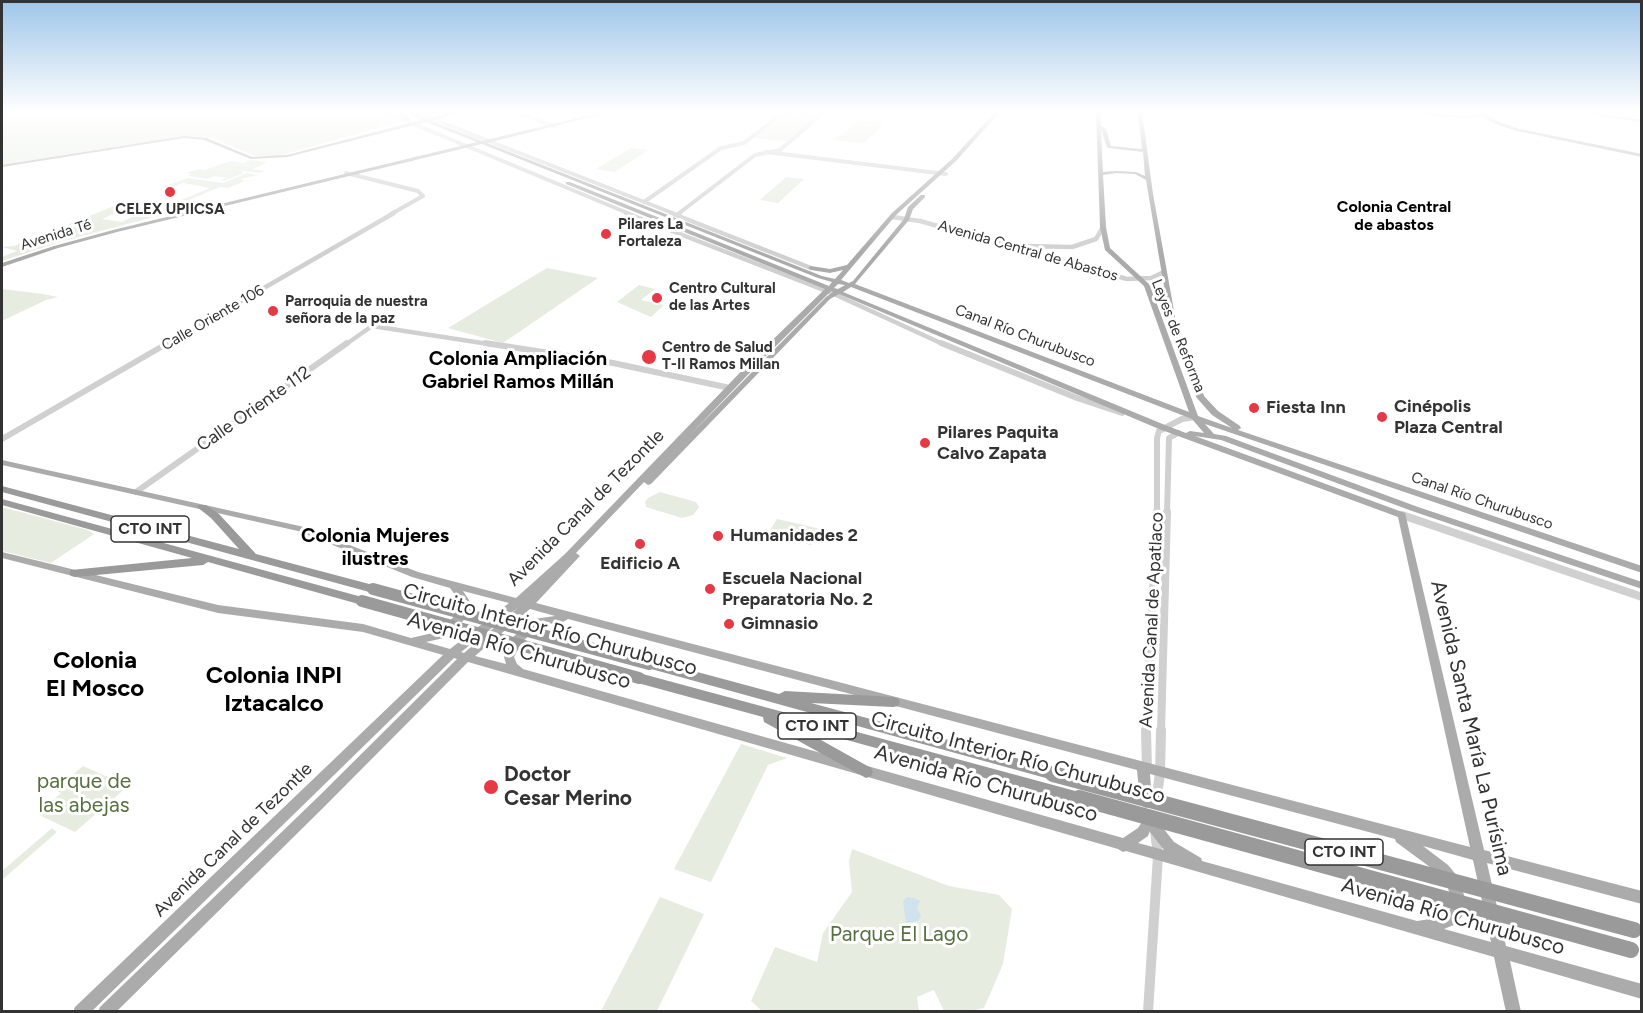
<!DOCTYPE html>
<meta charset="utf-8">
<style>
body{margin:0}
#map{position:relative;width:1643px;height:1013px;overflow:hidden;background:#fff;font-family:Figtree,sans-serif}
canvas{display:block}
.frame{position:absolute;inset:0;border:3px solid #333;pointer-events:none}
</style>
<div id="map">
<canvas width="1643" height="1013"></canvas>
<div class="frame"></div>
</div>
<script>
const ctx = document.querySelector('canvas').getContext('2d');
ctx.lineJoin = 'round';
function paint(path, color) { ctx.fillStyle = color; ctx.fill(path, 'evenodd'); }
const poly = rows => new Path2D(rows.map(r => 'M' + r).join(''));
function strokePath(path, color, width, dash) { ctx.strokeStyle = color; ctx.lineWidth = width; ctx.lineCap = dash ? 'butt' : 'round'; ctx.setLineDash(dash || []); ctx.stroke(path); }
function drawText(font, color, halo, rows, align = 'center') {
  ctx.font = font + ' Figtree,sans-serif'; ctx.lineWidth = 6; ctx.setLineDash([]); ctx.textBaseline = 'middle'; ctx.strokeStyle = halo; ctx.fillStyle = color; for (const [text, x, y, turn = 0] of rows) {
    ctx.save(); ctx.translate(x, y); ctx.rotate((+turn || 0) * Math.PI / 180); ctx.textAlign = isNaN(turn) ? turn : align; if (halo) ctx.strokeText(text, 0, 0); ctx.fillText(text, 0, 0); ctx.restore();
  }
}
paint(poly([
 [2,112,381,112,403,121,278,156,255,156,212,138,182,136,2,165],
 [785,112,819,115,787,141,753,138],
 [857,120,885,123,864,143,834,140,839,135,843,135],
 [631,148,648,150,615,172,596,169],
 [250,160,267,162,253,169,265,171,260,173,243,171,241,172,244,173,224,181,221,180,226,178,214,176,208,179,188,176,191,174,186,173,198,169,205,170,230,161,244,163],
 [247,173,258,175,241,179,245,181,228,188,220,187,179,204,164,201,179,201,210,188,183,183,170,188,163,187,188,178,223,183],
 [786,177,804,179,778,203,760,200],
 [114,206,132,209,124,209,102,219,122,222,144,211,165,214,63,241,2,261,2,257,17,251,2,247,14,246],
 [547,268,598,278,503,343,448,328],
 [639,285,655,289,641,300,664,305,651,317,617,302],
 [2,289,43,294,58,297,46,300,2,321],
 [660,492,696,502,699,507,693,515,682,518,646,507,645,502,648,498],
 [2,507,88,530,94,534,51,563,2,551],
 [777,519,821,529,811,545,767,535],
 [741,744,787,758,768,765,711,882,674,869],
 [83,766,128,786,75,832,37,814,61,793,55,790],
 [52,828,57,832,2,880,2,871],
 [852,849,949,886,999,895,1012,909,1003,964,984,1008,969,1011,944,1011,934,990,917,997,919,1011,762,1011,751,1001,775,947,817,962,823,933,852,892,849,861],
 [660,897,704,914,657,1011,601,1011]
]), '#e6ecdf');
paint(poly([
 [907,897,914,898,920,901,917,909,921,915,918,921,906,923,903,901]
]), '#cfe2ee');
strokePath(poly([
 [385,112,630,214],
 [415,112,675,214],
 [516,112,554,126],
 [766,152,946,174],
 [346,173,418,191,423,196,391,214],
 [644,202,721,148,744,143,784,112],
 [678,214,755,155,780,150,824,112]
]), '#d0d0d0', 4);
strokePath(poly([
 [626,213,834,294,945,345],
 [671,213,811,268],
 [677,215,680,213],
 [892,217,920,221,1127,279,1151,278,1164,272],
 [1024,246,1072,247,1096,239,1103,227],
 [165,345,394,213],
 [345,345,372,326,495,345]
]), '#d0d0d0', 4.5);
strokePath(poly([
 [485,343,613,363,730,388],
 [941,343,1077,398,1122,413],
 [2,439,168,343],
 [136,492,347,343],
 [1157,514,1157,438,1159,431,1182,419,1195,417],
 [1167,514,1169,438,1178,433]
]), '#d0d0d0', 6);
strokePath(poly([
 [1402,515,1642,597],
 [1146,732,1157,512],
 [1161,732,1167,512]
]), '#d0d0d0', 8);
strokePath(poly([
 [1146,730,1147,770],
 [1156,803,1160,773,1161,730],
 [1148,1012,1158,856,1155,831]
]), '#d0d0d0', 10);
paint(poly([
 [392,112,399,112,412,119,408,120,392,112],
 [403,112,410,112,427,119,453,112,462,112,431,121,482,141,602,112,611,112,487,143,822,276,835,279,843,270,830,273,811,270,808,268,811,266,830,269,847,265,892,213,952,159,995,112,1000,112,956,161,896,215,841,280,849,283,853,281,904,219,908,207,921,195,925,195,925,197,913,209,909,220,855,284,1189,412,1144,286,1105,250,1100,227,1096,112,1100,112,1101,126,1106,129,1111,146,1142,149,1138,112,1142,112,1153,194,1176,322,1204,396,1218,411,1240,426,1241,428,1238,430,1642,566,1642,573,1205,424,1214,434,1226,436,1418,507,1642,582,1642,589,1412,511,1221,440,1195,436,1405,513,1484,850,1642,891,1642,904,1487,863,1506,946,1642,984,1642,999,1510,961,1521,1012,1506,1012,1494,957,1126,851,1123,852,1118,849,468,662,325,806,116,1012,98,1012,100,1007,317,798,457,659,454,658,91,1012,73,1012,75,1007,443,655,363,632,218,613,2,558,2,552,218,605,363,624,411,638,437,632,457,614,461,603,450,588,412,577,298,531,2,465,2,460,304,527,418,572,516,598,565,554,756,356,825,289,566,184,566,182,570,182,829,286,832,282,818,278,482,144,117,232,58,248,2,267,2,263,54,246,113,230,477,142,426,122,287,157,251,159,204,140,184,138,2,167,2,165,184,136,207,138,252,157,287,155,422,120,403,112],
 [1101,129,1106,145,1108,148,1143,152,1145,176,1136,172,1116,171,1103,172,1101,129],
 [1116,173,1135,174,1146,180,1170,322,1196,397,1212,415,1232,428,1198,416,1150,285,1110,248,1106,227,1103,175,1116,173],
 [838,284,845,285,838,289,834,288,838,284],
 [851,287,1192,419,1204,433,1190,431,1186,433,1165,425,843,292,851,287],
 [831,291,833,292,826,297,688,437,762,360,831,291],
 [839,294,1159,429,1398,517,1470,847,536,603,578,558,580,556,576,553,644,482,648,485,651,484,830,299,839,294],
 [463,591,509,603,450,649,426,642,444,638,465,619,471,603,463,591],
 [520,606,464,653,461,652,520,606],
 [530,609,555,616,534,619,514,636,504,657,506,664,475,656,530,609],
 [568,619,1137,770,1140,802,1142,806,1146,808,1150,806,1152,802,1150,774,1395,839,1396,842,1438,873,1447,885,1451,898,1451,908,1446,914,1437,918,1417,921,1202,861,1201,858,1174,842,1160,824,1154,822,1154,815,1153,811,1148,809,1143,811,1142,815,1142,822,1138,828,1123,838,523,669,517,664,514,657,522,642,541,625,563,622,568,619],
 [1150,831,1150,832,1164,850,1138,843,1148,836,1150,831],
 [1423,846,1473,860,1491,942,1444,929,1456,924,1463,915,1465,910,1465,898,1458,877,1448,865,1423,846],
 [1387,112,1415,112,1465,116,1478,114,1476,112,1484,113,1497,121,1520,129,1642,154,1642,157,1517,131,1493,123,1481,116,1465,118,1387,112],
 [1573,112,1588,112,1642,120,1642,122,1573,112]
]), '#ababab');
paint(poly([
 [2,486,239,549,211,518,197,507,198,505,206,505,219,514,256,554,373,585,377,586,379,589,377,592,373,593,2,492,2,486],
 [2,499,362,597,366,598,368,601,366,604,362,605,208,562,203,565,75,577,71,576,69,573,71,570,192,558,2,505,2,499],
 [649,659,779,694,785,691,893,697,898,698,900,702,898,706,893,707,811,703,1053,768,1058,770,1060,774,1058,778,1053,780,644,667,643,664,644,661,649,659],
 [639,673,1079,792,1084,793,1086,798,1084,803,1079,804,796,726,871,768,873,772,871,776,866,778,764,722,763,717,634,682,633,678,634,674,639,673]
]), '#9a9a9a');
strokePath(poly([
 [373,589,649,664],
 [362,601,639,678]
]), '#9a9a9a', 12);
strokePath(poly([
 [1053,774,1634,930],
 [1079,798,1631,950]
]), '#9a9a9a', 16);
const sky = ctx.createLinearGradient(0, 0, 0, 254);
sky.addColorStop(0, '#9ec6ea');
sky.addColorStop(0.44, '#fff');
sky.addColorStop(1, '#ffffff00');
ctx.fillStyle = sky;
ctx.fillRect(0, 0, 1643, 254);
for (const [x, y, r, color] of [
 [170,192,6,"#e63946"],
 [606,234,6,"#e63946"],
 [657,298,6,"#e63946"],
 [273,311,6,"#e63946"],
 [649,357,8,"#e63946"],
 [1254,408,6,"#e63946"],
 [1382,417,6,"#e63946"],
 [925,443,6,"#e63946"],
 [718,536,6,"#e63946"],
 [640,544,6,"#e63946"],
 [710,589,6,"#e63946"],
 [729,624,6,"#e63946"],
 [491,787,8,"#e63946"]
]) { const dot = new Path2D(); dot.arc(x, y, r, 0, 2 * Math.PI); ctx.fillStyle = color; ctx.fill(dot); strokePath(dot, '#fff', 2); }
drawText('bold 15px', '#333', '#fff', [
 ["CELEX UPIICSA",170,210,"center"],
 ["Pilares La",618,225],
 ["Fortaleza",618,242],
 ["Centro Cultural",669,289],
 ["de las Artes",669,306],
 ["Parroquia de nuestra",285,302],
 ["señora de la paz",285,319],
 ["Centro de Salud",662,348],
 ["T-II Ramos Millan",662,365]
], 'left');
drawText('15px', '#333', '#fff', [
 ["Avenida Té",56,235,-17],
 ["Avenida Central de Abastos",1028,251,16],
 ["Calle Oriente 106",213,318,-30],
 ["Canal Río Churubusco",1025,336,21],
 ["Leyes de Reforma",1178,336,68],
 ["Canal Río Churubusco",1482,501,19]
]);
drawText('bold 16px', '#000', '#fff', [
 ["Colonia Central",1394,207],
 ["de abastos",1394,225]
]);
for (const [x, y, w] of [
 [150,529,78],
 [817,726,78],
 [1344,852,78]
]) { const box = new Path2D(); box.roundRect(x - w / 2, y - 13, w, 26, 4.5); ctx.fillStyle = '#fff'; ctx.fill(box); strokePath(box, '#333', 1.5); }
drawText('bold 16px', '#333', null, [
 ["CTO INT",150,529],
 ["CTO INT",817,726],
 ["CTO INT",1344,852]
]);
drawText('bold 18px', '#333', '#fff', [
 ["Cinépolis",1394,407],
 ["Plaza Central",1394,428],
 ["Fiesta Inn",1266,408],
 ["Pilares Paquita",937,433],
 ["Calvo Zapata",937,454],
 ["Humanidades 2",730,536],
 ["Edificio A",640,564,"center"],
 ["Escuela Nacional",722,579],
 ["Preparatoria No. 2",722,600],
 ["Gimnasio",741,624]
], 'left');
drawText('18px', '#333', '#fff', [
 ["Calle Oriente 112",254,409,-35],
 ["Avenida Canal de Tezontle",586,508,-45],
 ["Avenida Canal de Apatlaco",1152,620,-87],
 ["Avenida Canal de Tezontle",233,840,-44]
]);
drawText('bold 20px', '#000', '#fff', [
 ["Colonia Ampliación",518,359],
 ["Gabriel Ramos Millán",518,382],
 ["Colonia Mujeres",375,536],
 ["ilustres",375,559]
]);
drawText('21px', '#333', '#fff', [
 ["Circuito Interior Río Churubusco",550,630,15],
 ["Avenida Río Churubusco",519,651,16],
 ["Avenida Santa María La Purísima",1471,728,77],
 ["Circuito Interior Río Churubusco",1018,758,15],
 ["Avenida Río Churubusco",986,784,16],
 ["Avenida Río Churubusco",1453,917,16]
]);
drawText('bold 21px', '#333', '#fff', [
 ["Doctor",504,775],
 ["Cesar Merino",504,799]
], 'left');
drawText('21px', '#56703f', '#fff', [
 ["parque de",84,782],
 ["las abejas",84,806],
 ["Parque El Lago",899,935]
]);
drawText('bold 24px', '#000', '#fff', [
 ["Colonia",95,661],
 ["El Mosco",95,689],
 ["Colonia INPI",274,676],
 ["Iztacalco",274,704]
]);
</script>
